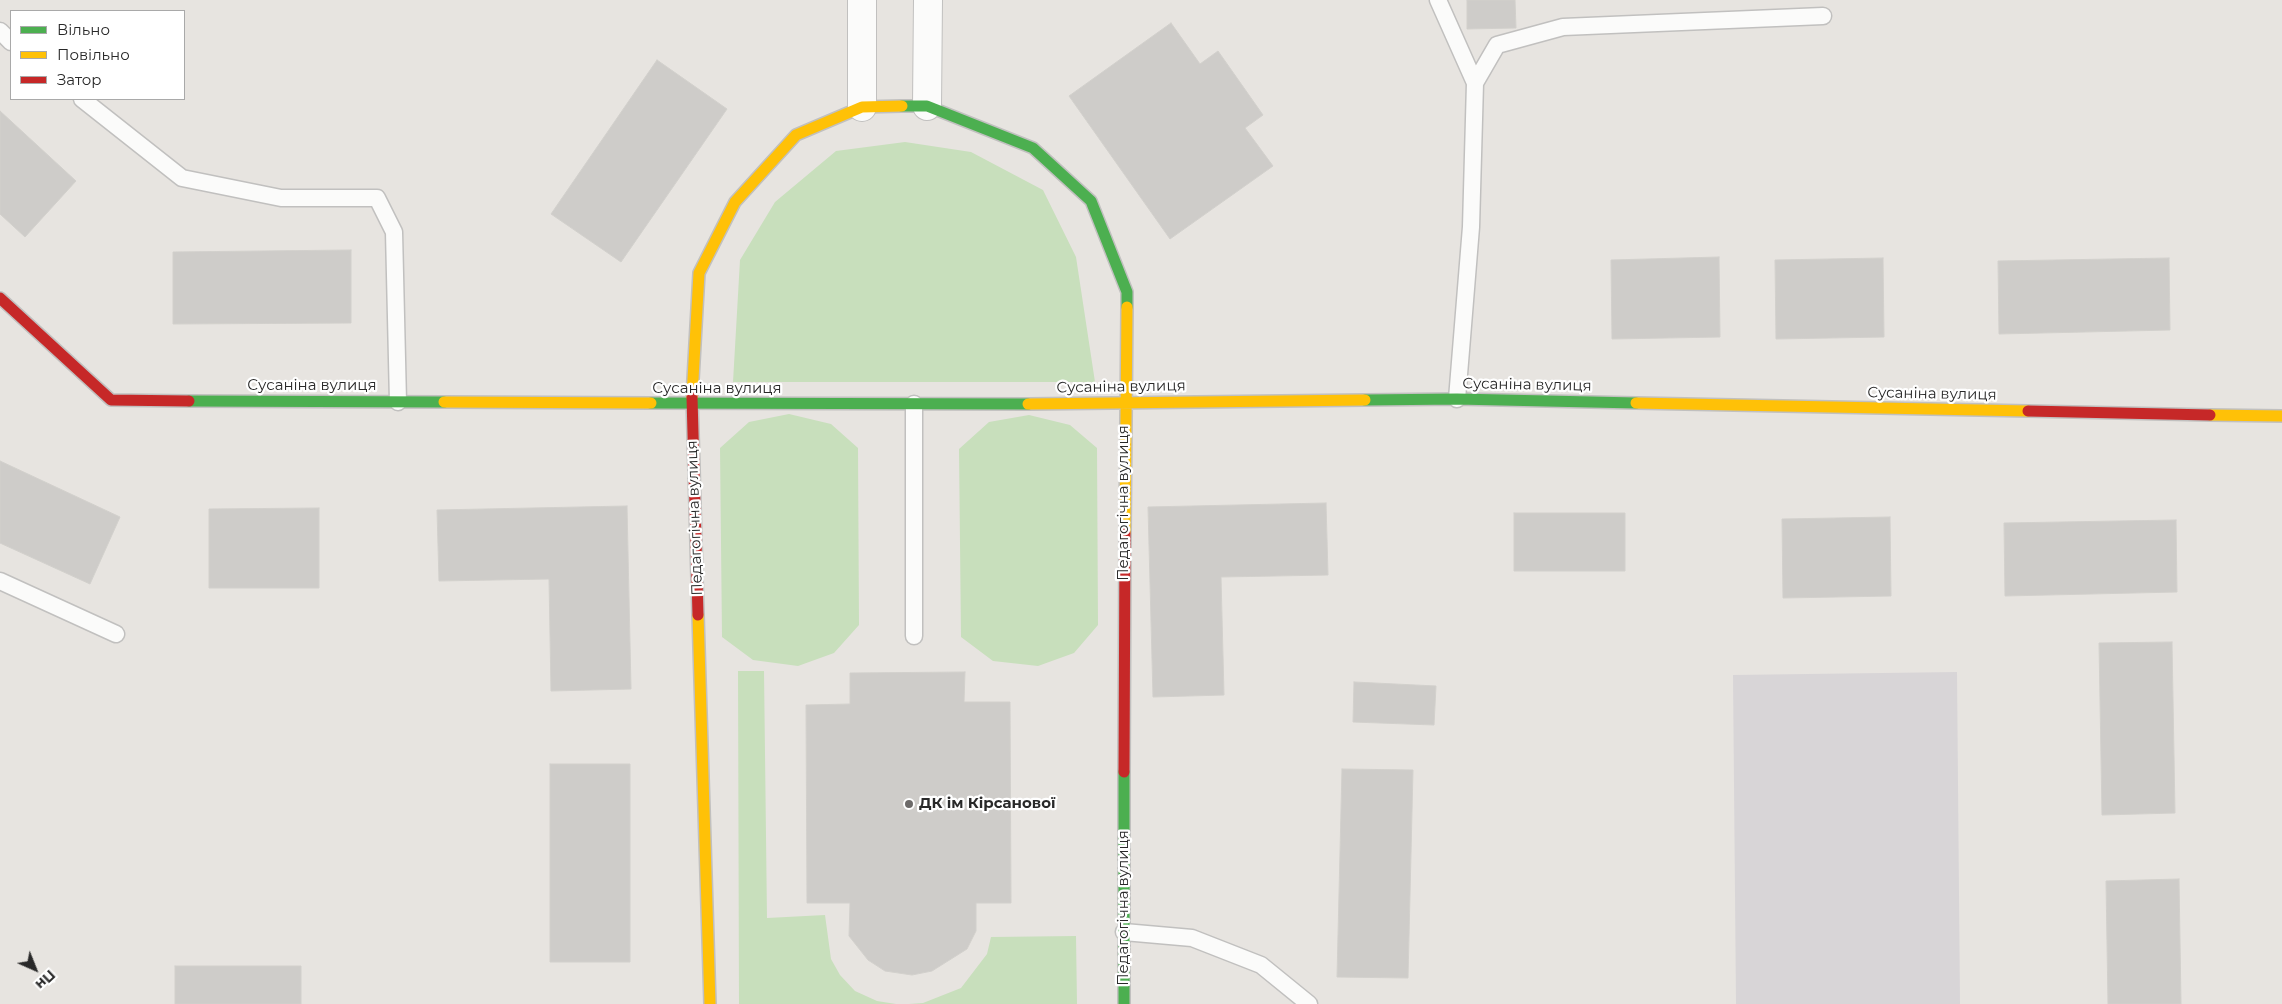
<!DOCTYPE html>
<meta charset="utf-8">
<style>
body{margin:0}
#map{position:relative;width:2282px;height:1004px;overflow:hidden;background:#e7e4e0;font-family:Montserrat,sans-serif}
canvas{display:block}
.legend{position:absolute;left:10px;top:10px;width:175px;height:90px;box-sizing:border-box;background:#fff;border:1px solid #a9a9a9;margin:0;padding:6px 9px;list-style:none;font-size:15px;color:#292929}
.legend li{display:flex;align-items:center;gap:10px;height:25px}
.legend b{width:25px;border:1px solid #a9a9a9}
.north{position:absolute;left:10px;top:944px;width:50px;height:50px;-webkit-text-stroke:4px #fff;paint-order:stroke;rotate:136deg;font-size:14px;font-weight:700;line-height:20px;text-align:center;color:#292929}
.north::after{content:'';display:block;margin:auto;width:18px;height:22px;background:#292929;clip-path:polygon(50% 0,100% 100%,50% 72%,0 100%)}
</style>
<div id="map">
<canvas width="2282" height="1004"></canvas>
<ul class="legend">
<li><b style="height:6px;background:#4caf50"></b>Вільно</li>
<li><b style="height:6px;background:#ffc107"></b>Повільно</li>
<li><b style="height:6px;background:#c62828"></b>Затор</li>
</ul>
<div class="north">Пн</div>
</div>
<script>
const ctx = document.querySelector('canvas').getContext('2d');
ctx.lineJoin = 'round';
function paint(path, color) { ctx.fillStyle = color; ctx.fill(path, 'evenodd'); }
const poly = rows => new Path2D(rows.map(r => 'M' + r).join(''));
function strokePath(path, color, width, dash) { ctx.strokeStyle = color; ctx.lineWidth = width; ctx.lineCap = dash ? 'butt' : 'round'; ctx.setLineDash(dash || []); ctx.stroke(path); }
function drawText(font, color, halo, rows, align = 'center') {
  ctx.font = font + ' Montserrat,sans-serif'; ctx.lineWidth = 4.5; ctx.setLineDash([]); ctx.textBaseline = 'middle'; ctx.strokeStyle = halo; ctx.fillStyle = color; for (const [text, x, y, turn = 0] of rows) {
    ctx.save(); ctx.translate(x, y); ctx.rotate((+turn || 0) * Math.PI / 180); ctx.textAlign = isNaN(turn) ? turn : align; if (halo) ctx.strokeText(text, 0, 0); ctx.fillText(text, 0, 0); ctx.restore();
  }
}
paint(poly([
 [1957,672,1960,1004,1736,1004,1733,675]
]), '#d8d5d7');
paint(poly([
 [905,142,971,152,1043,190,1076,257,1095,382,733,382,740,260,775,202,836,151],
 [789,414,831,424,858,448,859,625,834,653,798,666,753,660,722,637,720,448,749,422],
 [1029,415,1070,425,1097,448,1098,625,1074,653,1038,666,993,661,961,637,959,449,989,422],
 [738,671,764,671,767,918,825,915,831,959,840,975,855,991,877,1001,896,1004,739,1004],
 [1076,936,1077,1004,909,1004,923,1003,961,988,987,954,991,937]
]), '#c8dfbc');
const building = poly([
 [1467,0,1515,0,1516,28,1467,29,1467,0],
 [1171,23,1200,64,1218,51,1263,115,1245,128,1273,166,1170,239,1069,96,1171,23],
 [657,60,727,109,621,262,551,214,657,60],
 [0,111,76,181,25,237,0,214,0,111],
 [351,250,351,323,173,324,173,252,351,250],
 [1719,257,1720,337,1612,339,1611,260,1719,257],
 [1883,258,1884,337,1776,339,1775,260,1883,258],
 [2169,258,2170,330,1999,334,1998,261,2169,258],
 [0,461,120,517,90,584,0,543,0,461],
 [1326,503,1328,575,1221,577,1224,695,1153,697,1148,507,1326,503],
 [627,506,631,689,551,691,549,579,439,581,437,510,627,506],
 [319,508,319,588,209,588,209,509,319,508],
 [1514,513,1625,513,1625,571,1514,571,1514,513],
 [1890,517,1891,596,1783,598,1782,519,1890,517],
 [2176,520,2177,592,2005,596,2004,523,2176,520],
 [2172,642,2175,813,2102,815,2099,643,2172,642],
 [965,672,964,702,1010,702,1011,903,976,903,976,931,967,949,932,971,912,975,885,971,868,960,849,936,850,903,807,903,806,705,850,704,850,673,965,672],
 [1354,682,1436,686,1434,725,1353,722,1354,682],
 [550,764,630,764,630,962,550,962,550,764],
 [1342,769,1413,770,1408,978,1337,977,1342,769],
 [2179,879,2181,1004,2108,1004,2106,881,2179,879],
 [175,966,301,966,301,1004,175,1004,175,966]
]);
paint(building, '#ceccc9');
strokePath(building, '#d2d0cc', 1);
const lane = poly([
 [1438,0,1475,83,1471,227,1457,399],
 [0,31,11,42],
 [1475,83,1497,45,1563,27,1823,16],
 [82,99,182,178,281,198,377,198,394,232,398,402],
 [914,404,914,636],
 [0,581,116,634],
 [1124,932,1192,938,1261,965,1309,1004]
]);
const street = poly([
 [927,106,928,0],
 [862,107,862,0]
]);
const fast = poly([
 [902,106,927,106,1033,148,1091,201,1127,292,1127,307],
 [1365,400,1457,399,1636,403],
 [189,401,444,402],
 [651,403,1028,404],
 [1124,1004,1124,772]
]);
const slow = poly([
 [692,397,699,273,735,202,796,135,862,107,902,106],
 [444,402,651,403],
 [1636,403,2028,411],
 [1028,404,1365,400],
 [2210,415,2282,416],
 [1125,533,1127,307],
 [698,615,710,1004]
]);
const jam = poly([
 [0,298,111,400,189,401],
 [692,397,698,615],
 [2028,411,2210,415],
 [1124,772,1125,533]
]);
strokePath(lane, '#c1c0bf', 19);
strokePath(street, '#c1c0bf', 30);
strokePath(fast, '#c1c0bf', 14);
strokePath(slow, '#c1c0bf', 14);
strokePath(jam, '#c1c0bf', 14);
strokePath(lane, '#fbfbfa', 16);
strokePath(street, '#fbfbfa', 28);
strokePath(fast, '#4caf50', 11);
strokePath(slow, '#ffc107', 11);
strokePath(jam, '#c62828', 11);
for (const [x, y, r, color] of [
 [909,804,5,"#6c6a69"]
]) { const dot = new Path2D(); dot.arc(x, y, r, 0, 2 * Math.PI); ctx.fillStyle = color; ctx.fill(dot); strokePath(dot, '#fff', 2); }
drawText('15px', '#292929', '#fff', [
 ["Сусаніна вулиця",1527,385,1],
 ["Сусаніна вулиця",312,386],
 ["Сусаніна вулиця",1121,387,-1],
 ["Сусаніна вулиця",717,389],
 ["Сусаніна вулиця",1932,394,1],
 ["Педагогічна вулиця",1124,503,-90],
 ["Педагогічна вулиця",695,518,-92],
 ["Педагогічна вулиця",1124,908,-90]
]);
drawText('bold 15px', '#292929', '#fff', [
 ["ДК ім Кірсанової",919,804]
], 'left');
</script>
